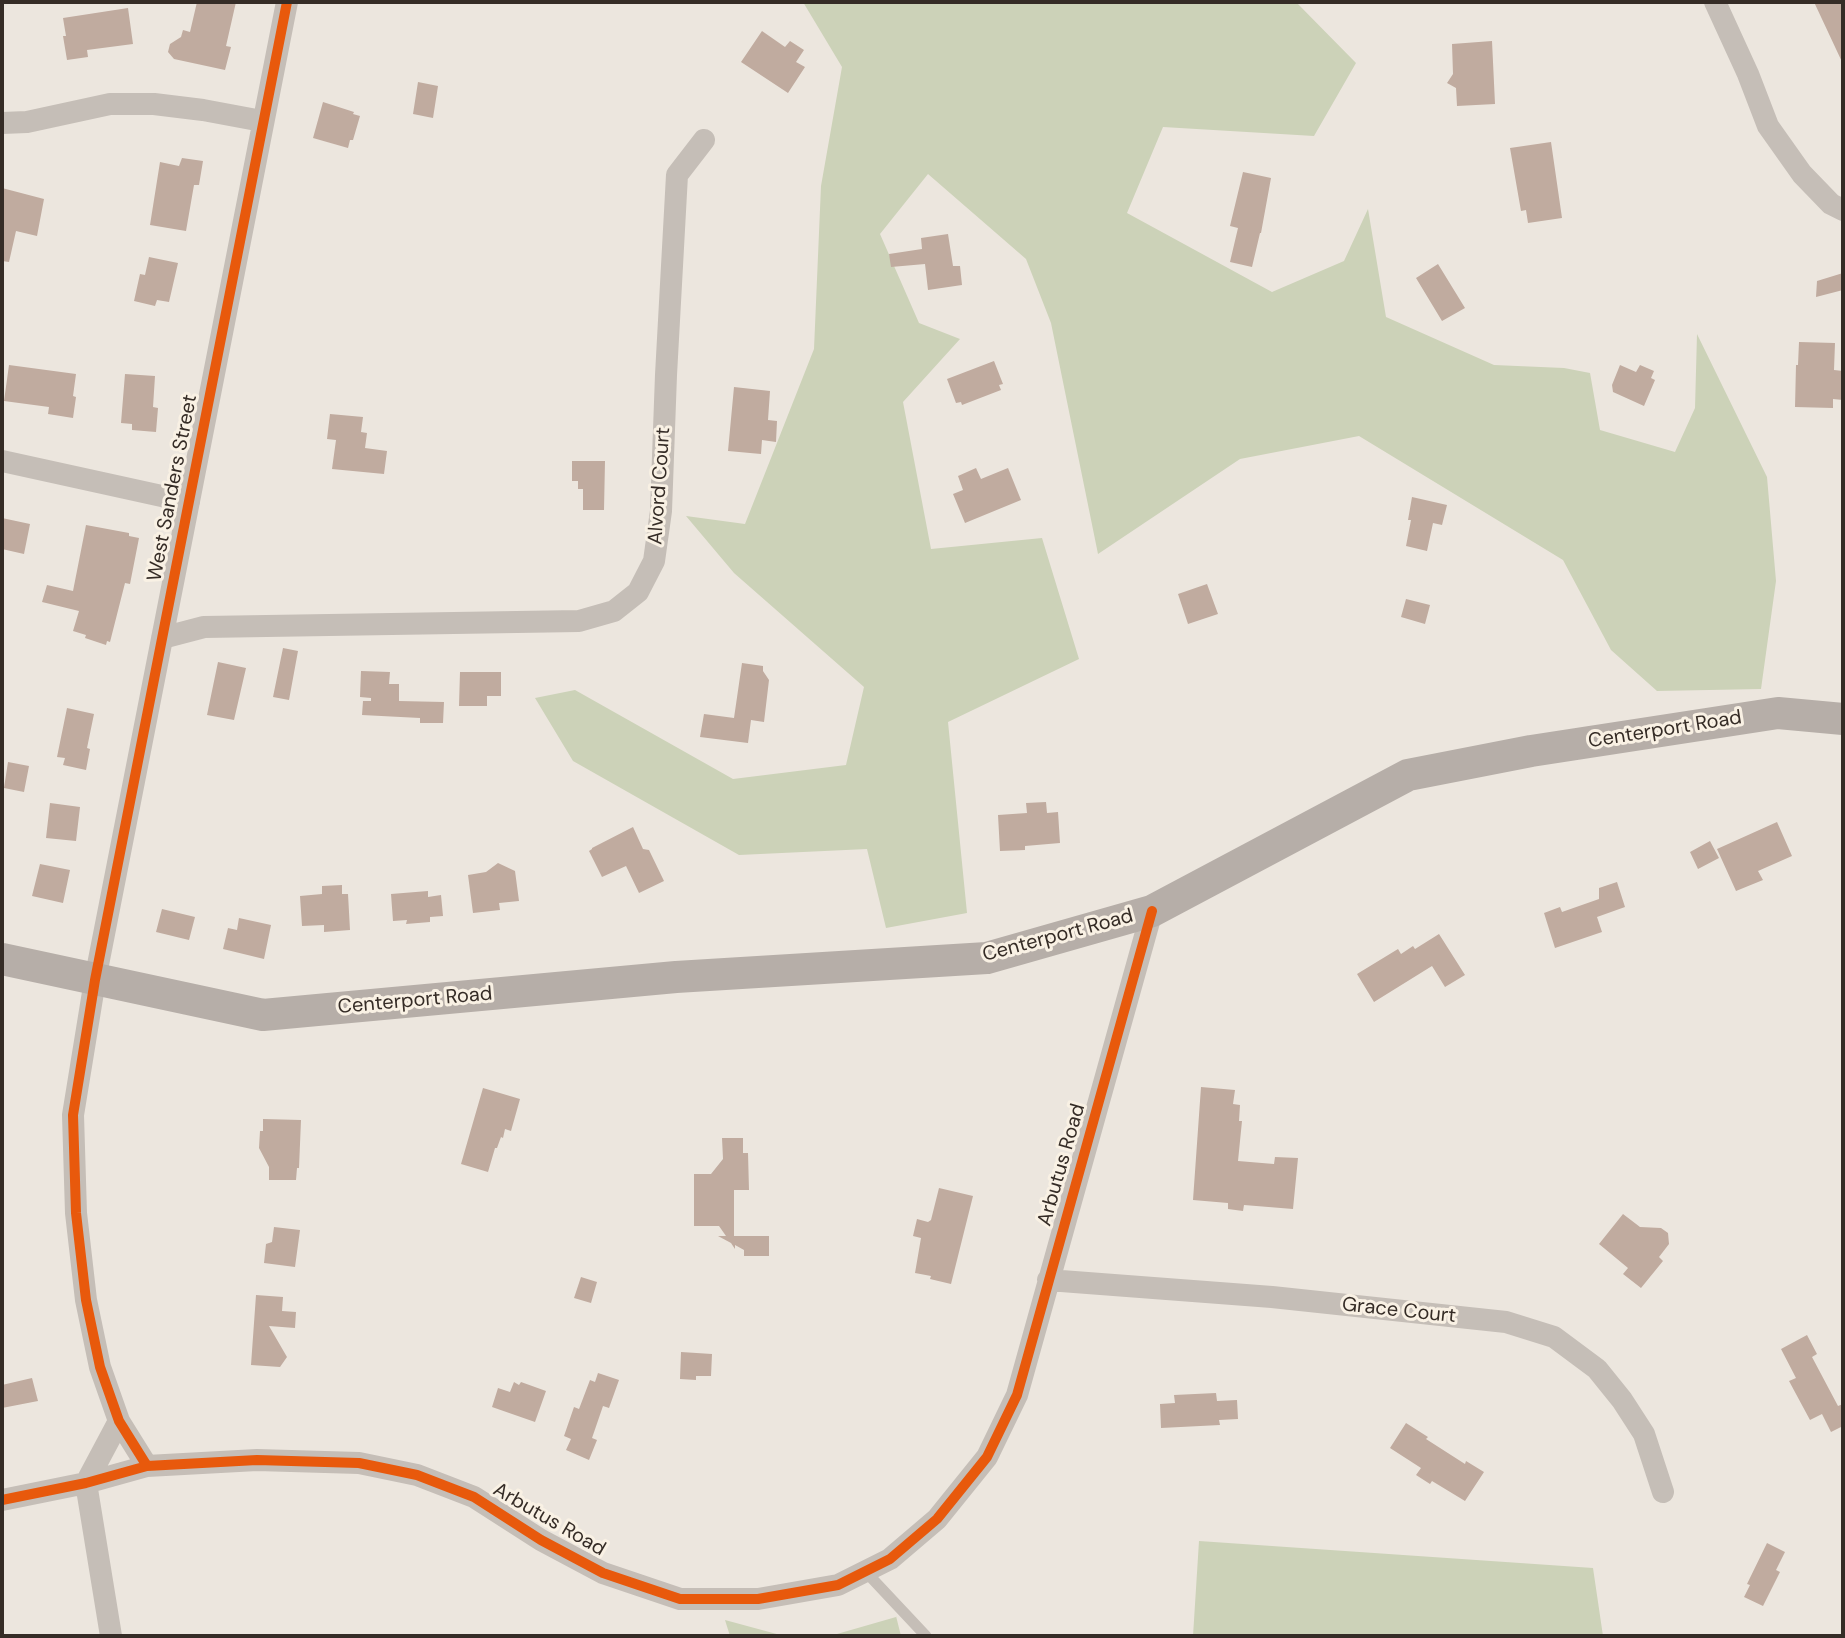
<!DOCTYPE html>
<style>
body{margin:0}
#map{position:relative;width:1845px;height:1638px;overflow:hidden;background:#ece6de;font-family:"DM Sans",sans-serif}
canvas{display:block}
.frame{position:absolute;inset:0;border:4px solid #352c26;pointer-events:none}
</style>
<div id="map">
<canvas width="1845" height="1638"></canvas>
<div class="frame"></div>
</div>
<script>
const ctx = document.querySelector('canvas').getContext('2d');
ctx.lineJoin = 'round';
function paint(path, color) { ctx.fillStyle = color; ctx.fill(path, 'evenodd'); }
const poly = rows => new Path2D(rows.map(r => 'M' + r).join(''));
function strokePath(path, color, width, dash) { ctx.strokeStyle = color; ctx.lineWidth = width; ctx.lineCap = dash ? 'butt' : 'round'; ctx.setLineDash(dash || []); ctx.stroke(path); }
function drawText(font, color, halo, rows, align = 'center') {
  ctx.font = font + ' "DM Sans",sans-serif'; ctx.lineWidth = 6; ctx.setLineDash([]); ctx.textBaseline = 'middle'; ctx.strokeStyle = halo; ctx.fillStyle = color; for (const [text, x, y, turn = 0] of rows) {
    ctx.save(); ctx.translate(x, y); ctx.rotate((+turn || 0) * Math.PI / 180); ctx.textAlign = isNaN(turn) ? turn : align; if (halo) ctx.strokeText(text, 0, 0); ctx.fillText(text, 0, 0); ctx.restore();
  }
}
paint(poly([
 [803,2,1296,2,1356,63,1314,136,1163,127,1127,213,1272,292,1344,261,1368,209,1386,317,1494,365,1564,368,1590,373,1600,430,1675,452,1695,408,1697,334,1767,477,1776,581,1761,689,1657,691,1611,650,1563,560,1359,436,1240,459,1098,554,1051,323,1026,259,928,174,880,234,919,323,960,339,903,402,931,549,1042,538,1079,659,948,722,967,913,886,928,867,849,739,855,573,761,535,698,575,690,733,779,846,765,864,687,734,573,686,516,745,524,814,349,821,186,842,67],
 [1199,1541,1593,1568,1603,1636,1193,1636],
 [896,1616,901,1636,830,1636,896,1617],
 [725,1620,784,1636,730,1636]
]), '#ccd2b8');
paint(poly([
 [197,2,236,2,226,46,231,47,225,70,174,59,168,52,170,44,181,37,183,30,190,32],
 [1814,2,1843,2,1843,64],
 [128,8,133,44,87,50,88,57,67,60,63,36,66,36,63,18],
 [762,31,785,47,790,41,804,50,796,62,805,67,788,93,741,62],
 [1492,41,1495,104,1457,106,1456,88,1447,83,1453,74,1452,44],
 [418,82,438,86,433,118,413,114],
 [323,102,354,112,353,114,360,116,353,140,350,140,348,148,313,138],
 [1551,142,1562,218,1528,223,1526,210,1521,211,1510,148],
 [182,158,203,161,199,185,194,185,186,231,150,225,160,162,179,166],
 [1243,172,1271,178,1261,233,1260,233,1252,267,1230,262,1238,228,1230,226],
 [2,188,44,199,37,236,16,231,9,262,2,261],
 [948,234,953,266,960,266,962,285,928,290,925,264,891,267,889,254,922,249,921,238],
 [149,257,178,263,169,302,157,300,155,306,134,301,140,274,145,275],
 [1438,264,1465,308,1442,321,1416,278],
 [1843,273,1843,290,1816,297,1817,281],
 [1799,342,1835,343,1834,370,1843,371,1843,400,1833,399,1833,408,1795,407,1796,365,1798,365],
 [994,361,1003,384,999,385,1001,390,962,405,961,402,956,403,947,379],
 [9,365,76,374,73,396,76,397,73,418,48,414,49,407,4,401],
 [1620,365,1636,372,1640,365,1654,371,1651,378,1655,380,1644,406,1613,392,1612,385],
 [125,374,155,376,153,407,158,408,156,432,132,430,132,424,121,423],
 [734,387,770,391,768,420,777,421,776,442,762,440,761,454,728,451],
 [330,414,363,417,361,432,367,433,365,448,387,451,384,474,332,469,336,440,327,439],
 [572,461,605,461,604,510,583,510,583,489,578,489,578,481,572,481],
 [976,468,981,479,1008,468,1021,500,965,523,953,494,963,490,958,476],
 [1412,497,1447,505,1442,525,1433,523,1427,551,1406,546,1411,520,1408,520],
 [2,518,30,524,24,554,2,549],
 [86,525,129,533,129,536,139,538,130,584,125,583,110,642,107,641,106,645,85,638,86,635,73,631,79,611,42,602,47,585,73,591],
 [1207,584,1218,614,1188,624,1178,594],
 [1406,599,1430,605,1425,624,1401,617],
 [283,648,298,651,289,700,273,697],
 [218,662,246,668,234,720,207,715],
 [742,663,763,666,763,671,769,680,764,722,751,720,748,743,700,737,704,714,734,718],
 [361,671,390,672,389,684,399,684,399,701,444,702,443,723,420,723,420,718,362,715,363,701,371,701,371,698,360,697],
 [460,672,501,672,501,696,487,696,487,706,459,706],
 [67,708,94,714,87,748,90,749,86,770,63,765,65,758,57,757],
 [8,762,29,766,24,792,4,788],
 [1046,802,1047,813,1058,812,1060,843,1025,846,1025,850,1000,851,998,815,1027,813,1026,803],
 [50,803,80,807,76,841,46,838],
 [1777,822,1792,856,1758,871,1763,880,1736,891,1717,849],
 [633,827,643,849,649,850,664,881,639,893,626,866,602,877,589,851,592,849,592,848],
 [1710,841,1719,858,1698,869,1690,852],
 [498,863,515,871,519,901,499,903,500,910,473,913,468,875,486,872],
 [40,864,70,870,63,903,32,896],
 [1617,882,1625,907,1597,917,1602,932,1555,948,1544,913,1560,907,1562,912,1599,899,1599,888],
 [342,885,342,894,348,894,350,930,324,932,324,925,302,926,300,896,322,894,322,886],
 [428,891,428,897,441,895,443,916,430,917,430,922,406,924,407,920,393,921,391,894],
 [162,909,195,917,189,940,156,932],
 [239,918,271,925,264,959,223,949,228,928,237,930],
 [1439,934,1465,975,1445,987,1432,966,1374,1002,1357,974,1398,949,1401,954,1413,946,1415,949],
 [1201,1087,1235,1090,1233,1104,1240,1105,1239,1121,1242,1121,1238,1161,1274,1164,1275,1157,1298,1158,1293,1209,1244,1205,1243,1211,1228,1209,1228,1203,1193,1200],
 [483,1088,520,1099,511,1131,505,1129,503,1138,501,1137,497,1148,495,1148,488,1172,461,1164],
 [263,1119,301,1120,299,1168,297,1168,296,1180,269,1180,269,1167,259,1148,260,1131,263,1131],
 [722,1138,743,1138,743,1153,748,1153,749,1190,734,1190,734,1236,769,1236,769,1256,744,1256,744,1250,735,1245,735,1249,731,1243,718,1236,726,1236,719,1226,694,1226,694,1174,711,1174,723,1159],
 [939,1188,973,1196,951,1284,930,1279,931,1276,915,1273,921,1238,913,1236,917,1219,928,1222,931,1220],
 [1623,1214,1640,1227,1661,1228,1668,1233,1669,1244,1659,1257,1663,1261,1641,1288,1623,1274,1628,1268,1599,1244],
 [274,1227,300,1230,295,1267,264,1263,266,1244,272,1242],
 [581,1277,597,1282,591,1303,574,1298],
 [256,1295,283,1297,282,1311,296,1312,295,1328,269,1326,287,1357,280,1367,251,1365],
 [1807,1335,1817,1354,1812,1357,1838,1406,1843,1404,1843,1426,1831,1432,1822,1414,1810,1420,1789,1381,1796,1378,1781,1349],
 [681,1352,712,1354,711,1376,696,1376,696,1380,680,1379],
 [598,1373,619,1380,609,1408,603,1406,592,1438,597,1440,589,1460,566,1450,571,1439,564,1436,574,1407,579,1409,590,1380,595,1382],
 [32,1378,38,1401,2,1408,2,1385],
 [514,1382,519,1385,521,1382,546,1391,535,1422,492,1407,498,1388,510,1392],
 [1216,1393,1217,1401,1237,1400,1238,1419,1219,1420,1220,1425,1161,1428,1160,1404,1175,1403,1174,1395],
 [1406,1423,1428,1437,1426,1439,1465,1464,1466,1461,1484,1472,1465,1501,1432,1481,1430,1484,1416,1475,1421,1468,1390,1448],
 [1767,1543,1785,1552,1776,1570,1780,1572,1763,1606,1744,1597,1750,1585,1747,1584]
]), '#c0ab9f');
strokePath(poly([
 [865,1571,926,1636]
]), '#c5beb7', 11);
strokePath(poly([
 [1715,2,1748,74,1768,126,1802,174,1831,204,1843,210],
 [2,123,27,122,110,104,154,104,203,110,262,121],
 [2,461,189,502],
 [162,638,204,627,579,621,614,611,638,592,654,561,661,511,666,375,677,175,704,140],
 [1048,1280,1272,1297,1506,1322,1554,1337,1597,1369,1622,1400,1644,1434,1663,1492],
 [147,1466,119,1421,100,1367,86,1300,76,1213,73,1115,95,980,287,2],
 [2,1500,86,1483,147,1466,257,1460,359,1463,417,1475,474,1497,541,1540,603,1573,680,1599,758,1599,838,1585,890,1559,937,1519,987,1457,1017,1395,1152,911],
 [111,1636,86,1483,119,1421]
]), '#c5beb7', 22);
strokePath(poly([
 [2,959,263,1015,676,977,987,958,1152,911,1408,775,1531,751,1778,713,1843,719]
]), '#b6aea8', 32);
strokePath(poly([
 [147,1466,119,1421,100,1367,86,1300,76,1213,73,1115,95,980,287,2],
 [2,1500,86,1483,147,1466,257,1460,359,1463,417,1475,474,1497,541,1540,603,1573,680,1599,758,1599,838,1585,890,1559,937,1519,987,1457,1017,1395,1152,911]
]), '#e8590c', 10);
drawText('20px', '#352c26', '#f9f1e4', [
 ["Alvord Court",660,486,-86],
 ["West Sanders Street",173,488,-79],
 ["Centerport Road",1665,730,-9],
 ["Centerport Road",1058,936,-15],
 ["Centerport Road",415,1001,-5],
 ["Arbutus Road",1062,1165,-74],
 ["Grace Court",1399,1311,6],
 ["Arbutus Road",549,1520,30]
]);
</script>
